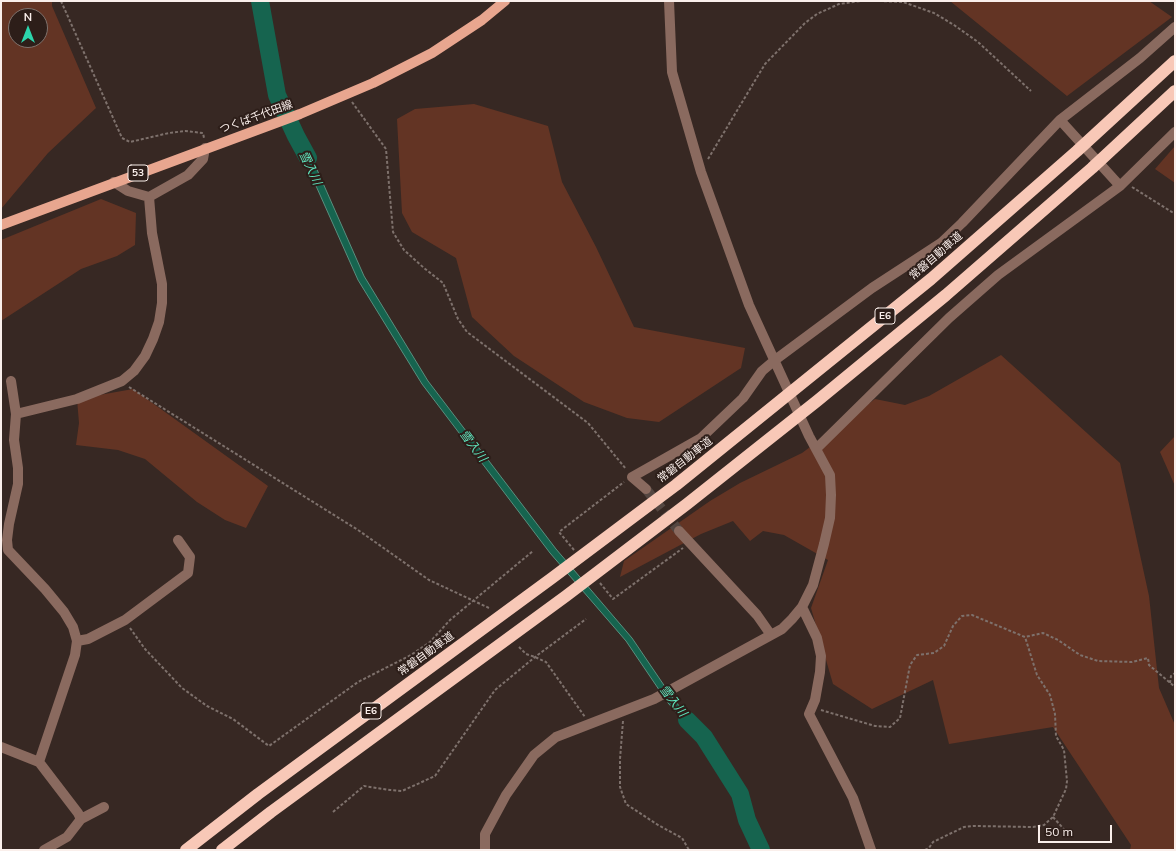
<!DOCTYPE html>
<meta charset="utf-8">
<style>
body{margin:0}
#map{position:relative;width:1176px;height:851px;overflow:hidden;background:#372823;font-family:Mulish,sans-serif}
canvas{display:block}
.frame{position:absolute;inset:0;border:2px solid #faefeb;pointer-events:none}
.north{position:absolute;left:8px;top:8px;width:40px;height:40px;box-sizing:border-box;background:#2d1e19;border:1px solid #7f726d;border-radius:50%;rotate:0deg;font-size:11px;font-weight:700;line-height:16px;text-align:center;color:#faefeb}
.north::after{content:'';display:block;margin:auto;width:14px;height:18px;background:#2cd5ab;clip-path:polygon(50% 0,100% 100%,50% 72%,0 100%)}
.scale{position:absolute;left:1038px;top:825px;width:74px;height:18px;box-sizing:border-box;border:2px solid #faefeb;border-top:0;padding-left:5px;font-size:12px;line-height:14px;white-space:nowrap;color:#faefeb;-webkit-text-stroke:3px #2d1e19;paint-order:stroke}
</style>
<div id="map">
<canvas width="1176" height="851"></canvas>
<div class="frame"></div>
<div class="north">N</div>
<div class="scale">50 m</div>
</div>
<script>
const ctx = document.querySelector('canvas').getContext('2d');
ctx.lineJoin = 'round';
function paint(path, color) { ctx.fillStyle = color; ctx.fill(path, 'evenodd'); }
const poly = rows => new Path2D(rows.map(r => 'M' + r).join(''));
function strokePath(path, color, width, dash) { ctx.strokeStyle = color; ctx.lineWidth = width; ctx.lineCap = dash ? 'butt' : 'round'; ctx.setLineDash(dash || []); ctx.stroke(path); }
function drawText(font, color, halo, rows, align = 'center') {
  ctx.font = font + ' Mulish,"Noto Sans JP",sans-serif'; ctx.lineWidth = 4; ctx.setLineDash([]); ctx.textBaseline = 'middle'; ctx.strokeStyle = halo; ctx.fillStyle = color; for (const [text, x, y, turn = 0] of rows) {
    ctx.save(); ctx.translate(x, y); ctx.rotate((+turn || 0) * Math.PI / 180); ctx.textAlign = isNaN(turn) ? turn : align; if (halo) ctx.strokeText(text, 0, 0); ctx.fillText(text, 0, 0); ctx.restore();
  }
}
paint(poly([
 [1,1,52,1,52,6,96,108,48,153,1,209],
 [16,16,40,16,40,40,16,40],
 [950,1,1149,1,1172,17,1067,96],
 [474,104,548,126,562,182,596,247,634,327,745,348,741,368,659,422,627,418,584,402,514,356,472,317,456,258,412,232,402,213,397,119,415,109],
 [1175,146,1175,183,1155,169],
 [101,199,136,213,135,245,117,256,81,269,1,321,1,240],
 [1001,355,1120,463,1149,596,1159,688,1175,725,1175,850,1130,850,1131,845,1053,727,949,744,933,680,872,709,833,684,811,608,828,560,784,535,763,531,750,541,733,521,701,534,620,577,624,561,710,501,740,483,802,453,875,399,905,405,929,396],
 [133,389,268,486,246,528,225,520,197,502,145,459,118,450,76,445,79,423,77,399],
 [1175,436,1175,486,1160,452]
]), '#633424');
const water = poly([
 [299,135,311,156,364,276,428,381,556,549,632,638,674,700,706,736,701,739,668,703,626,641,550,553,422,384,358,280,304,159,293,138,299,135]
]);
paint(water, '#16644f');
strokePath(water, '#5a8e7e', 1);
strokePath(poly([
 [260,1,277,95,296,136,308,158],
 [687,720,704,737,740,794,747,820,761,850]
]), '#16644f', 18);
strokePath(poly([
 [646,489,679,531]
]), '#544641', 10, [10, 5]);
strokePath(poly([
 [61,1,122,138,130,142,169,133,185,131,203,133,204,138],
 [879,1,903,2,934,13,954,25,978,42,1031,91],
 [352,102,386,149,393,232,404,250,424,268,443,283,458,319,467,332,588,423,626,469],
 [708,159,765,64,805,23,817,14,839,4,861,1],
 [1132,187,1175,214],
 [129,387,358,530,429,580,489,608],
 [574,550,559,532,624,482],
 [600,583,613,599,683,548],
 [130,628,145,649,182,688,207,706,233,719,269,746,358,682,411,655,430,642,450,620,533,551],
 [519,647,526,654,535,657,546,662,585,717],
 [1170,683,1171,676,1175,673],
 [821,710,875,726,890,727,900,718,910,665,917,655,934,653,944,646,953,626,962,616,972,615,1025,637,1043,633,1058,640,1080,655,1098,661,1132,662,1148,658,1149,665,1175,687],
 [623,721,620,759,620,787,626,804,658,825,682,838,689,850],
 [333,812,364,786,390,790,402,791,435,776,495,690,535,657,586,619],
 [1053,817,1070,836],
 [925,850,929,848,933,842,964,827,974,826,1033,827,1044,825,1053,817,1066,789,1067,781,1064,750,1056,736,1055,714,1050,695,1037,675,1025,637]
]), '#7e716c', 2, [3, 2]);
strokePath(poly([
 [1060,120,1120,186],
 [114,182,128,191,149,197,188,175,203,159,205,148],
 [11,381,16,414,14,440,18,468,18,484,9,524,7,540,8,550,45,589,64,612,73,627,77,641,75,655,39,762],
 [16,414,77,399,122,381,134,371,145,356,153,339,159,322,162,303,162,284,152,233,149,197],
 [816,449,949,318,998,275,1120,186,1175,132],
 [646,489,632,477,701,438,743,398,762,371,775,360,872,288,941,243,962,223,1060,120,1140,58,1175,27],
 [679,531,757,615,771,635],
 [802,607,817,638,821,656,820,672,815,700,809,714,853,798,871,850],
 [77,641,88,639,125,620,188,573,190,557,178,540],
 [1,747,39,762,78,813,81,819],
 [44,850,67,837,81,819,104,807],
 [485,850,485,834,506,795,534,755,556,737,654,699,782,629,792,619,802,607,813,585,824,544,830,518,831,495,830,475,809,436,749,305,701,172,672,72,669,1]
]), '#8a6a5f', 10);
strokePath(poly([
 [1,225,300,114,373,83,432,53,482,20,505,1]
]), '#e8a68f', 10);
strokePath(poly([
 [186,850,258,794,552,578,676,485,931,279,1077,151,1175,61],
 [222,850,271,812,566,596,687,504,817,401,946,295,1092,168,1175,91]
]), '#f8c8b7', 12);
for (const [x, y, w] of [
 [138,173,20],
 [885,316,20],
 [371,711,20]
]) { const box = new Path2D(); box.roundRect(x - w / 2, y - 8, w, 16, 3); ctx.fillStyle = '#2d1e19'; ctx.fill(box); strokePath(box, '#faefeb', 1); }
drawText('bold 10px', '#faefeb', null, [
 ["53",138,173],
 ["E6",885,316],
 ["E6",371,711]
]);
drawText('11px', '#faefeb', '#2d1e19', [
 ["つくば千代田線",256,117,-20],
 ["常磐自動車道",936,256,-41],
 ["常磐自動車道",685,460,-38],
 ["常磐自動車道",426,654,-36]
]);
drawText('italic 12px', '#5fe5be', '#2d1e19', [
 ["雪入川",310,168,65],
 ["雪入川",473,446,53],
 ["雪入川",673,701,52]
]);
</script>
